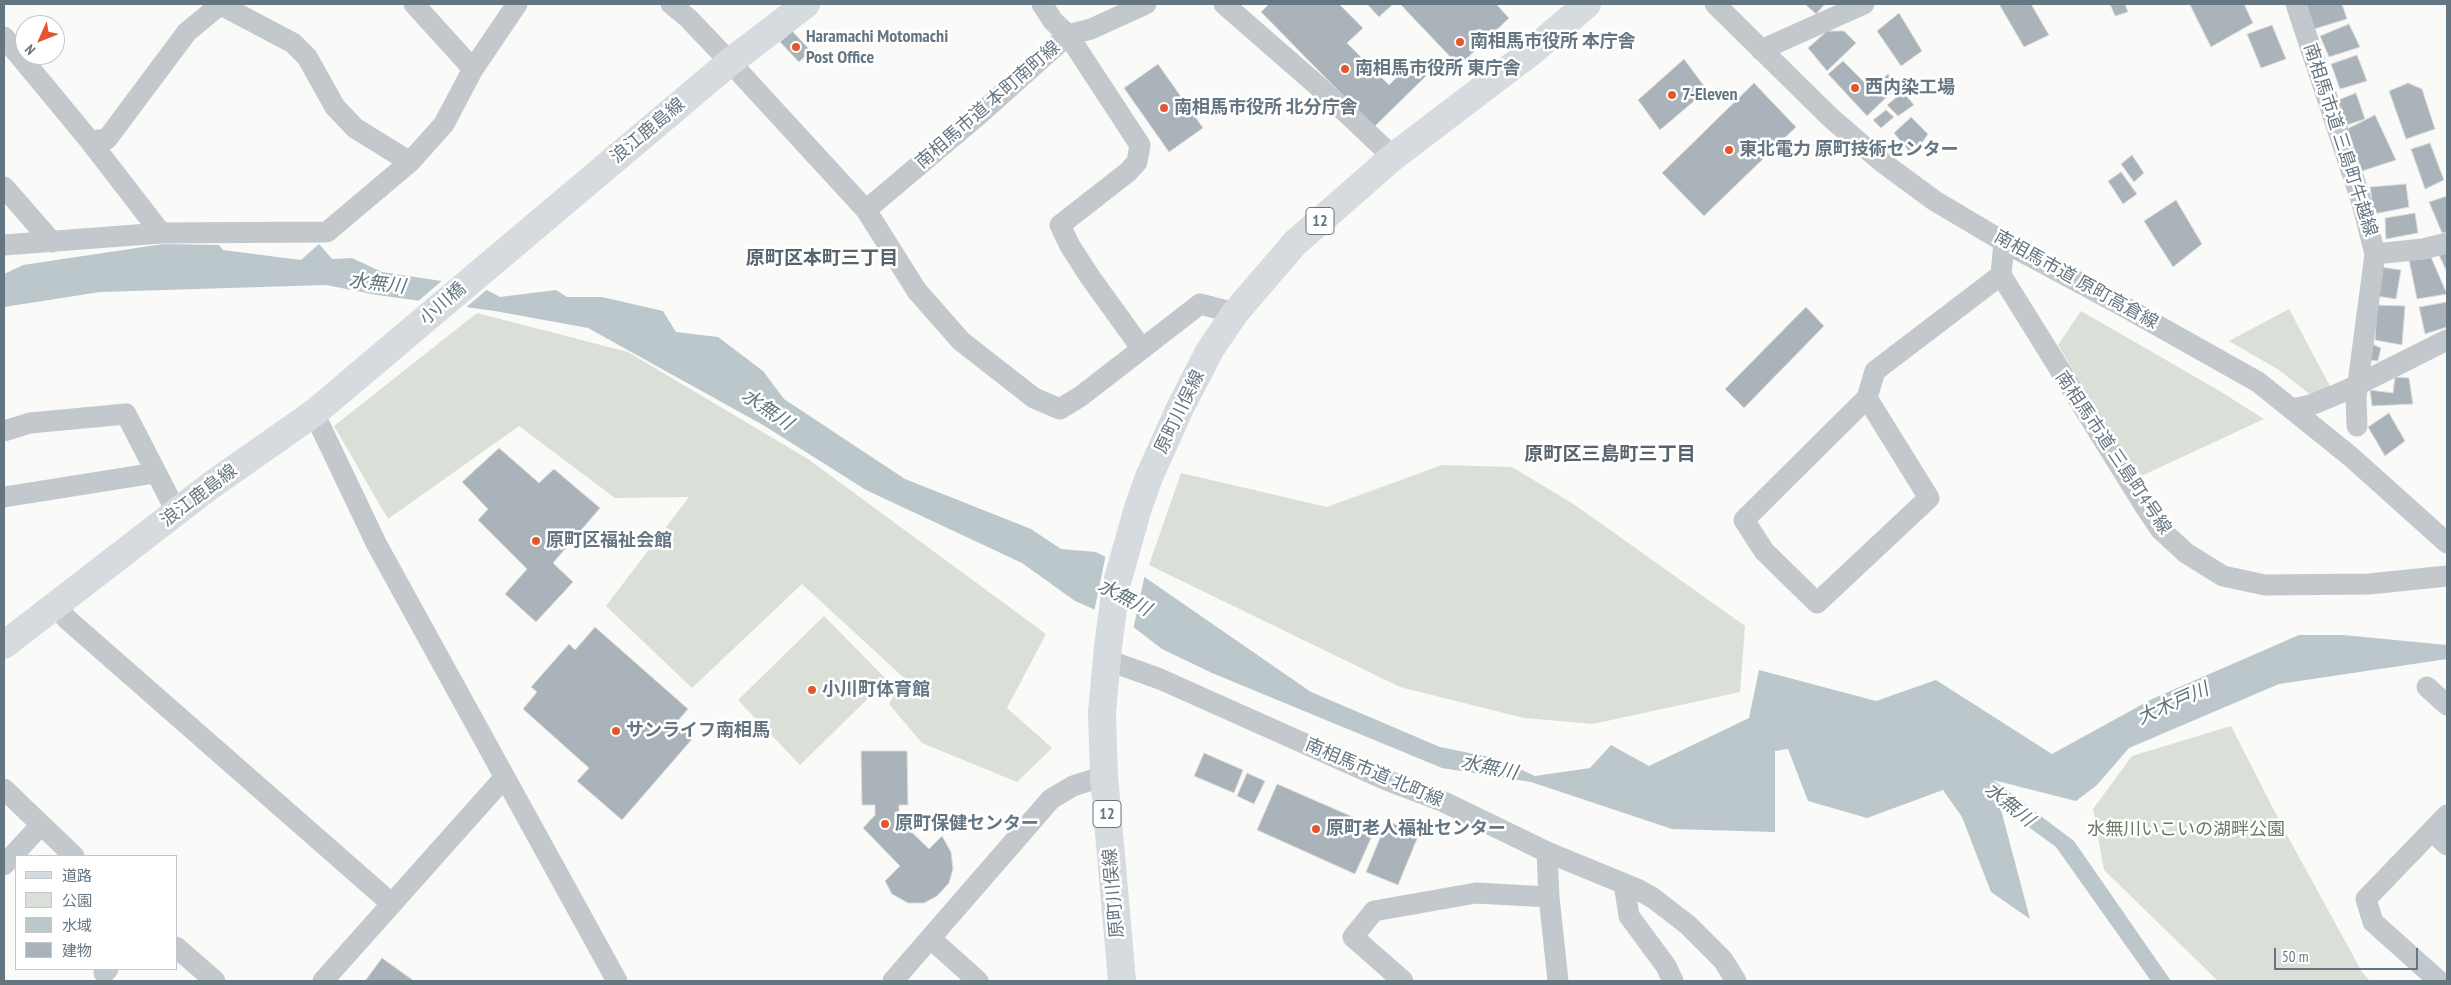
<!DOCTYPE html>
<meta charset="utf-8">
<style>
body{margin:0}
#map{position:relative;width:2451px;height:985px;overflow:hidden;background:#fafaf8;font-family:"PT Sans Narrow","Noto Sans JP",sans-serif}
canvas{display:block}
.frame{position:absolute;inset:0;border:5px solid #657683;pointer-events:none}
.legend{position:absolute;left:15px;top:855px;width:162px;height:115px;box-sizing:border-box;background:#fff;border:1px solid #c1c8cd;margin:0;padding:6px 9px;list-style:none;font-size:15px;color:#657683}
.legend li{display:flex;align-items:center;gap:10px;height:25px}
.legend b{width:25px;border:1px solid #c1c8cd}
.north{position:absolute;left:15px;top:15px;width:50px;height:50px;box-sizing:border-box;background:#fff;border:1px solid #c1c8cd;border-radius:50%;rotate:226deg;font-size:14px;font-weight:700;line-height:20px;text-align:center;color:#657683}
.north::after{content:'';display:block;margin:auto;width:18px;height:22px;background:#e4572e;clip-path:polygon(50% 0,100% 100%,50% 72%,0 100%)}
.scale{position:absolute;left:2274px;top:948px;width:144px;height:22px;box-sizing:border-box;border:2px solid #657683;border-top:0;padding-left:6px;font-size:15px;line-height:18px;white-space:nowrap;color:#657683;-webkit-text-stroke:4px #fff;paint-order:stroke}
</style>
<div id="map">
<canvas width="2451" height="985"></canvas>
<div class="frame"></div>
<ul class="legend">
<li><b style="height:6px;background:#d6dbdf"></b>道路</li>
<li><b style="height:14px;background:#dadfd7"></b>公園</li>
<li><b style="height:14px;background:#bbc7cb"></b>水域</li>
<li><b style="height:14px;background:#aab3b9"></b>建物</li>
</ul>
<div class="north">N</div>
<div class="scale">50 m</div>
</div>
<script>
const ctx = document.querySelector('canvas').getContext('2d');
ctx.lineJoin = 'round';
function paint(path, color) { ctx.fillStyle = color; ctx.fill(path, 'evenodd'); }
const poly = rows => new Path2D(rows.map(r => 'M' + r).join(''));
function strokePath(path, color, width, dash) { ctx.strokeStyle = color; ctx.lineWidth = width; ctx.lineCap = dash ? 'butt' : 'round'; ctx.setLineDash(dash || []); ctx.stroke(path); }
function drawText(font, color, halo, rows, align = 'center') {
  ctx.font = font + ' "PT Sans Narrow","Noto Sans JP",sans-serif'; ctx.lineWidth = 5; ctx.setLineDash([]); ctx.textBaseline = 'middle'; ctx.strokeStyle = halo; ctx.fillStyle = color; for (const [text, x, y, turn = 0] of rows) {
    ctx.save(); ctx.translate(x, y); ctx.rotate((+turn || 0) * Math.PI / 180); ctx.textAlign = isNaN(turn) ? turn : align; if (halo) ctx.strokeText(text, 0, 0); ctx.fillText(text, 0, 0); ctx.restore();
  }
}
paint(poly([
 [2289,309,2331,388,2312,396,2279,370,2229,341],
 [2081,311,2218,390,2264,419,2137,478,2058,345],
 [477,313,628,352,808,459,1046,634,1007,708,1052,748,1017,782,922,743,889,704,904,678,802,584,692,688,606,606,689,497,615,498,519,426,388,519,334,426],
 [1442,465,1512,467,1575,505,1745,626,1740,692,1593,724,1524,718,1400,687,1149,565,1181,473,1327,507],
 [824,616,887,680,800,765,738,700],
 [2231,726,2282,826,2362,972,2370,981,2218,981,2104,870,2093,809,2132,756]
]), '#dadfd7');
paint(poly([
 [163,244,219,245,223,250,301,260,319,244,332,259,352,258,382,272,481,287,500,297,556,290,567,297,602,297,663,311,676,332,718,337,763,371,784,399,905,479,1031,529,1061,549,1096,552,1146,578,1311,692,1440,747,1499,759,1535,776,1590,768,1611,745,1649,766,1749,718,1759,670,1876,701,1936,680,2052,754,2152,699,2299,635,2343,635,2447,645,2447,659,2279,684,2129,748,2097,785,2076,801,1993,780,2074,841,2171,981,2151,981,2056,847,2000,806,2030,919,1991,892,1962,817,1943,790,1867,818,1808,801,1788,749,1775,751,1775,832,1672,829,1531,782,1442,768,1212,673,1162,649,1132,626,1075,601,1022,563,866,490,763,425,588,328,495,311,377,295,326,285,100,292,4,307,4,274,23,265]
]), '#bbc7cb');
paint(poly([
 [444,279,482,284,489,288,464,309,416,303],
 [1106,554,1145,574,1133,630,1094,612]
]), '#fafaf8');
const building = poly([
 [1269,4,1339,4,1363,28,1347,43,1389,85,1412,62,1426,76,1374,127,1261,12,1269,4],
 [1367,4,1393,4,1379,17,1367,4],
 [1400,4,1496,4,1509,18,1459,66,1400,4],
 [1805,4,1825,4,1816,14,1805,4],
 [1999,4,2031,4,2049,35,2024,47,1999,4],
 [2110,4,2125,4,2128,12,2115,16,2110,4],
 [2193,4,2244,4,2253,23,2211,47,2190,5,2193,4],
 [2305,4,2342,4,2347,19,2314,29,2305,4],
 [1899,13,1922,51,1901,66,1877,31,1899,13],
 [2349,24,2360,47,2329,57,2320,36,2349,24],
 [2272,25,2286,59,2261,68,2247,34,2272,25],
 [792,31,811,51,799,62,780,42,792,31],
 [1827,31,1844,31,1856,43,1827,71,1808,48,1827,31],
 [2357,55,2367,81,2340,89,2331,64,2357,55],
 [1684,59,1707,90,1660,130,1638,100,1684,59],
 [1843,61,1871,89,1888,74,1897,87,1867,116,1828,74,1843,61],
 [1158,64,1203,128,1169,152,1124,88,1158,64],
 [1754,83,1796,127,1704,216,1662,173,1754,83],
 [2408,83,2422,89,2435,129,2406,139,2389,91,2408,83],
 [1903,92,1914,105,1898,116,1887,105,1903,92],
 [2356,93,2365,119,2347,125,2338,100,2356,93],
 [1886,110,1894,117,1881,128,1873,120,1886,110],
 [2375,115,2396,160,2362,171,2347,129,2375,115],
 [1911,117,1928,134,1913,156,1894,133,1911,117],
 [2430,143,2444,180,2425,189,2411,149,2430,143],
 [2132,155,2144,173,2134,182,2121,164,2132,155],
 [2121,172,2137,194,2123,204,2108,181,2121,172],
 [2406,184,2409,207,2374,214,2370,187,2406,184],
 [2447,196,2447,232,2442,233,2429,202,2447,196],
 [2176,200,2202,244,2173,267,2144,221,2176,200],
 [2415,213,2418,233,2386,239,2385,218,2415,213],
 [2447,251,2447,272,2439,255,2447,251],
 [2431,257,2447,294,2417,299,2409,260,2431,257],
 [2381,267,2401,270,2396,299,2376,296,2381,267],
 [2447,302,2447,327,2425,334,2419,307,2447,302],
 [2377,305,2405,306,2402,345,2375,340,2377,305],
 [1806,307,1824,326,1744,408,1725,389,1806,307],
 [2372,344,2381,348,2378,361,2368,360,2372,344],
 [2395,377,2409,378,2413,404,2372,406,2370,390,2393,393,2395,377],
 [2389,413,2405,441,2385,456,2368,427,2389,413],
 [499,448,539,483,554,469,600,508,553,563,573,582,536,622,505,594,527,569,478,520,488,509,462,482,499,448],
 [595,627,688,709,676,723,693,738,622,820,577,781,589,768,523,709,537,692,531,687,569,644,575,650,595,627],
 [861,751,907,751,908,805,899,805,899,820,929,849,942,836,951,852,953,869,949,883,937,896,924,903,908,903,892,894,885,881,900,866,863,828,875,815,875,805,862,805,861,751],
 [1204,753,1243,770,1234,793,1194,776,1204,753],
 [1247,773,1265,781,1254,804,1237,796,1247,773],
 [1277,784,1376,827,1355,874,1257,830,1277,784],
 [1387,821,1419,834,1398,885,1366,872,1387,821],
 [382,958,414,981,365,981,382,958]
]);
paint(building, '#aab3b9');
strokePath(building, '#dcdcda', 1);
strokePath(poly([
 [219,4,293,43,307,57,335,107,355,128,410,162],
 [414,4,473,69],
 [671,4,688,18,730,62,866,210,917,291,961,341,1034,398,1060,409,1081,396,1200,304,1235,313],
 [1042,4,1053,21,1068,35,1140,145,1137,162,1128,172,1060,225,1070,246,1090,277,1142,349],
 [1224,4,1318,86,1393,157],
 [1715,4,1831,118,1882,162,1935,201,2011,246,2121,305,2258,382,2350,456,2447,543],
 [2296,4,2362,203,2375,254,2356,398,2357,426],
 [4,37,90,141,107,139,187,32,221,4],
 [1761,50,1864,4],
 [90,141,161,233],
 [4,187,52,242],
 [866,210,981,113,1068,35,1091,29,1146,4],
 [2004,242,2001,275,2144,505,2161,530,2186,553,2223,576,2265,585,2369,584,2447,576],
 [4,245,161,233,327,232,410,162,444,124,473,69,517,4],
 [2375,254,2423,249,2447,243],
 [1867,398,1744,520,1764,551,1817,603,1929,498,1867,398,1875,371,2001,275],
 [2292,409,2311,405,2347,390,2447,340],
 [314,413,377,545,617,981],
 [4,431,30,423,126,414,177,513],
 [4,497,155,473],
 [55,606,68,620,392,904],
 [1107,660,1160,679,1386,780,1444,802,1547,852,1549,897,1558,981],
 [2427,687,2447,705],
 [4,789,74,856],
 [2432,831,2447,845],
 [1547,852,1637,889,1653,898,1688,925,1723,960,1736,981],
 [4,865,40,826],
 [1624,884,1629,916,1666,966,1673,981],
 [931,939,978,981],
 [176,947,215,981],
 [104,973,108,969],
 [323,981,504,778],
 [893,981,1051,799,1073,786,1104,776],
 [1403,981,1353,937,1374,911,1476,893,1549,897],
 [2439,981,2373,922,2366,899,2447,815]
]), '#c3c8cc', 21);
strokePath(poly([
 [4,645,210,486,314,413,730,62,806,4],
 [1122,981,1104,776,1102,712,1108,647,1116,586,1138,508,1149,477,1180,408,1210,350,1235,313,1295,243,1393,157,1531,52,1587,4]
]), '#d6dbdf', 28);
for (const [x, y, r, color] of [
 [1460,42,5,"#e4572e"],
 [796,47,5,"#e4572e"],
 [1345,69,5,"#e4572e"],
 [1855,88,5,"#e4572e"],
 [1672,95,5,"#e4572e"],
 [1164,108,5,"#e4572e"],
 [1729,150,5,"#e4572e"],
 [536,541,5,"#e4572e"],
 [812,690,5,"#e4572e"],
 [616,731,5,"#e4572e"],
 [885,824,5,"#e4572e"],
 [1316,829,5,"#e4572e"]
]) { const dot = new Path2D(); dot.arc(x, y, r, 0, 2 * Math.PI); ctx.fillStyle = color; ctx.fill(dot); strokePath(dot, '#fff', 2); }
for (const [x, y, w] of [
 [1320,221,28],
 [1107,814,28]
]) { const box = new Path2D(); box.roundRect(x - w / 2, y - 13.5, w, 27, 4); ctx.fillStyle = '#fff'; ctx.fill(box); strokePath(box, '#657683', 1); }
drawText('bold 16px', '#657683', null, [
 ["12",1320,221],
 ["12",1107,814]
]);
drawText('bold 18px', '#657683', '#fff', [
 ["Haramachi Motomachi",806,37],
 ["Post Office",806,58],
 ["南相馬市役所 本庁舎",1470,42],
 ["南相馬市役所 東庁舎",1355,69],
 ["西内染工場",1865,88],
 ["7-Eleven",1682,95],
 ["南相馬市役所 北分庁舎",1174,108],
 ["東北電力 原町技術センター",1739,150],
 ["原町区福祉会館",546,541],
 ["小川町体育館",822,690],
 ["サンライフ南相馬",626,731],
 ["原町保健センター",895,824],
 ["原町老人福祉センター",1326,829]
], 'left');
drawText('18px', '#657683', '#fff', [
 ["南相馬市道 本町南町線",988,105,-41],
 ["浪江鹿島線",648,131,-40],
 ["南相馬市道 三島町牛越線",2340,140,72],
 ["南相馬市道 原町高倉線",2076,280,29],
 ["小川橋",443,304,-41],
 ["原町川俣線",1180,412,-64],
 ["南相馬市道 三島町4号線",2113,453,56],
 ["浪江鹿島線",199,496,-37],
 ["南相馬市道 北町線",1374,773,23],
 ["原町川俣線",1114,893,-95]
]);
drawText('18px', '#687a64', '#fff', [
 ["水無川いこいの湖畔公園",2186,830]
]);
drawText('bold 19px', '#57646e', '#fff', [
 ["原町区本町三丁目",822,259],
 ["原町区三島町三丁目",1610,455]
]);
drawText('italic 19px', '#60757c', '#fff', [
 ["水無川",377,284,7],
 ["水無川",767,410,34],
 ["水無川",1124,598,28],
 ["大木戸川",2173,704,-24],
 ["水無川",1489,768,12],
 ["水無川",2009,805,39]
]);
</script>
